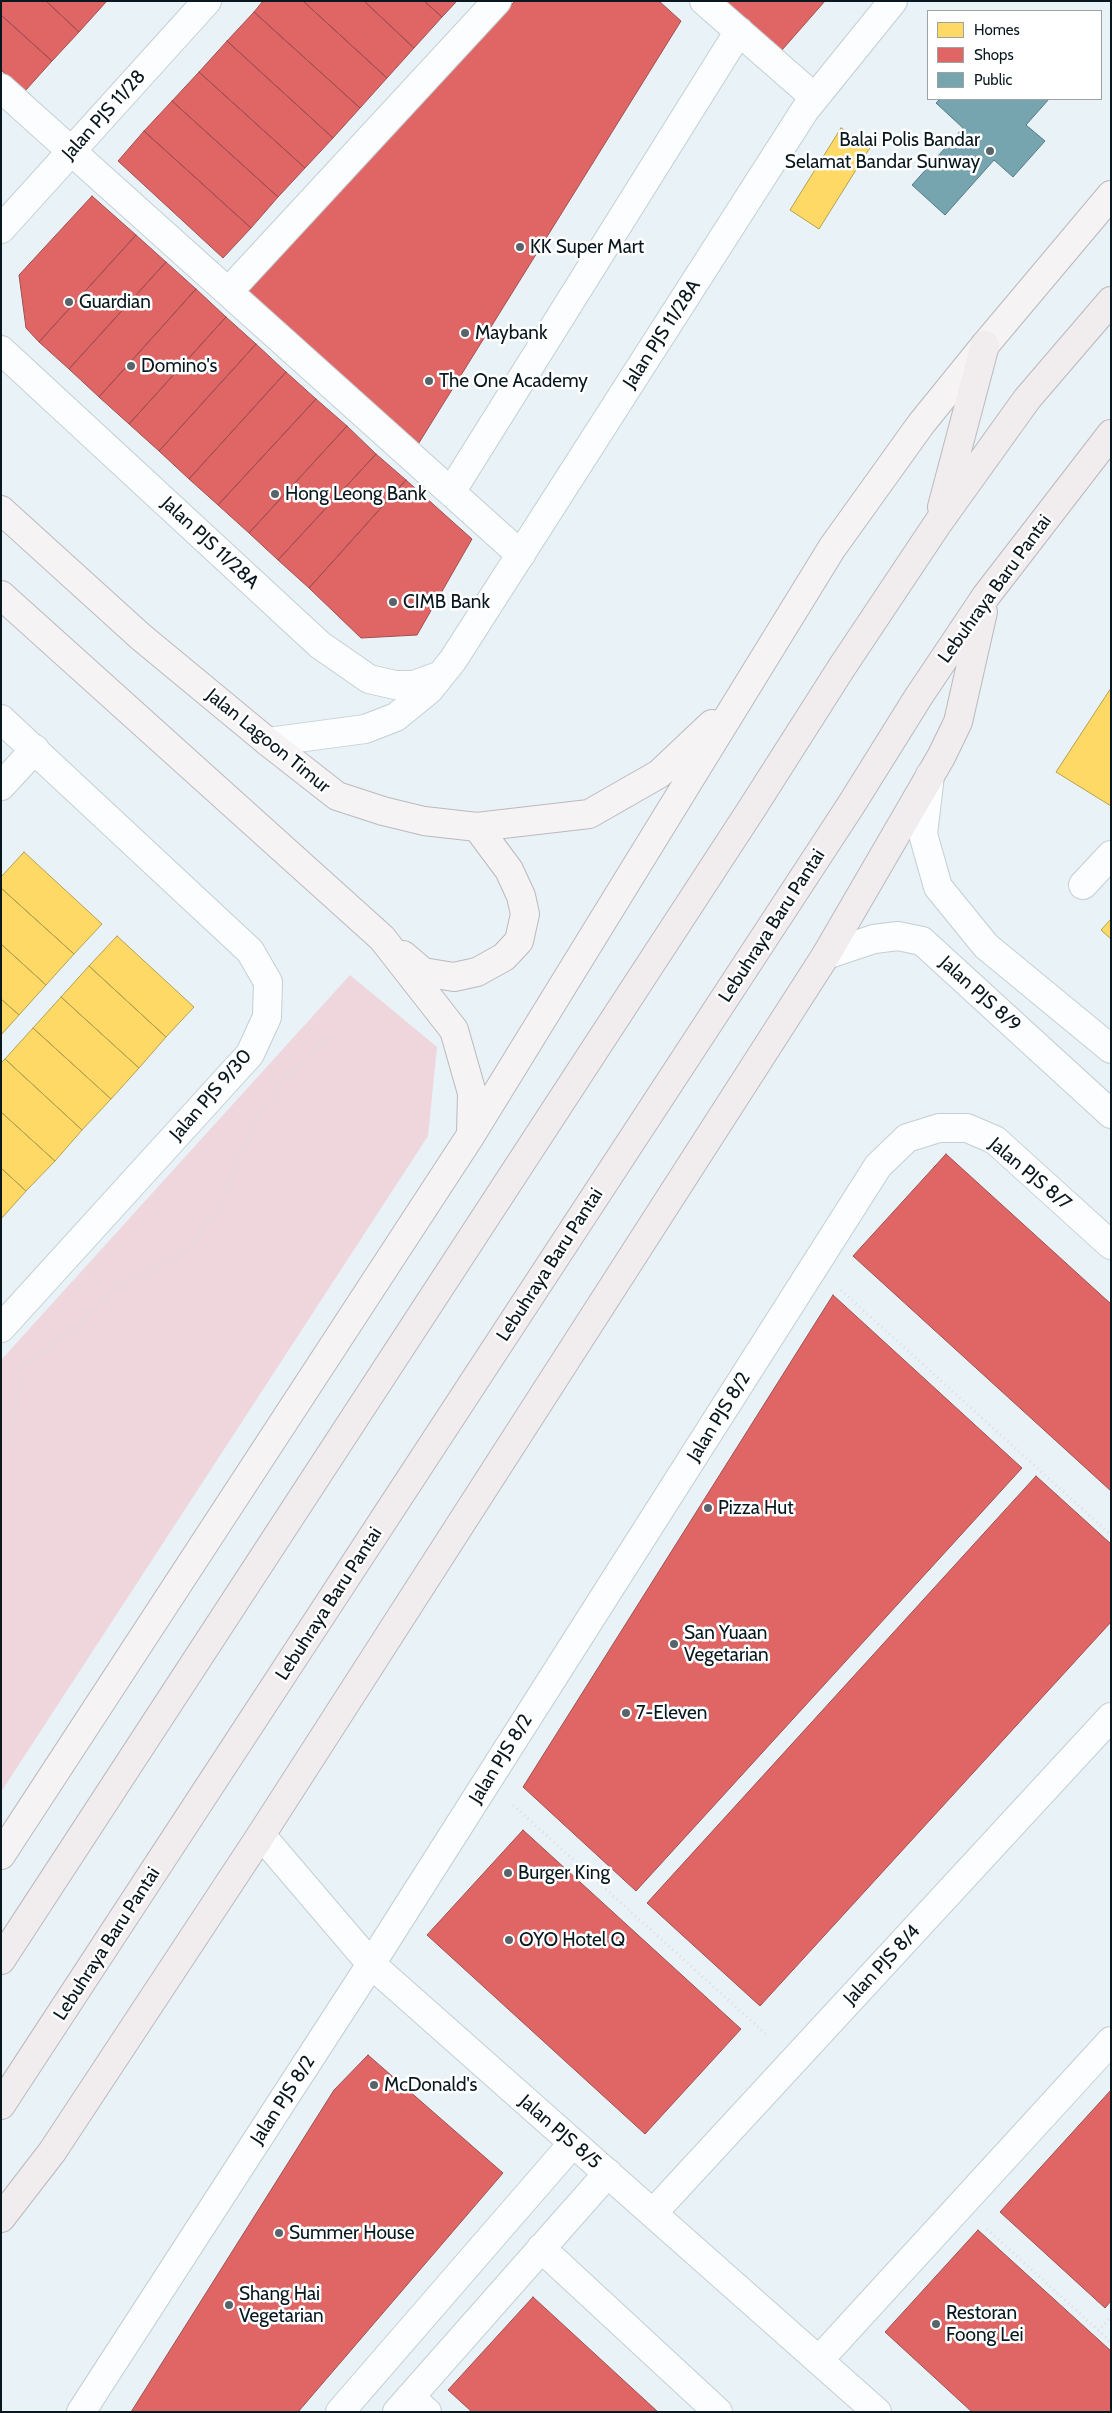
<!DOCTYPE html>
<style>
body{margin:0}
#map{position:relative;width:1112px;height:2413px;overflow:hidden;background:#e9f2f6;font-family:Cabin,sans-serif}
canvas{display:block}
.frame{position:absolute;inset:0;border:2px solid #09181e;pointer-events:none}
.legend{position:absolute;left:927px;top:10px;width:175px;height:90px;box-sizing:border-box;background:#fff;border:1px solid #9da3a5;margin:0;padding:6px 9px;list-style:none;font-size:15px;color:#09181e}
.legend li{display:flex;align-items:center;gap:10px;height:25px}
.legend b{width:25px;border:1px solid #9da3a5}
</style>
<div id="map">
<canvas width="1112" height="2413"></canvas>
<div class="frame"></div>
<ul class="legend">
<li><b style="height:14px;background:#ffd966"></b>Homes</li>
<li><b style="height:14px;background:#e06666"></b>Shops</li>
<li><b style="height:14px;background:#76a5af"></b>Public</li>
</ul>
</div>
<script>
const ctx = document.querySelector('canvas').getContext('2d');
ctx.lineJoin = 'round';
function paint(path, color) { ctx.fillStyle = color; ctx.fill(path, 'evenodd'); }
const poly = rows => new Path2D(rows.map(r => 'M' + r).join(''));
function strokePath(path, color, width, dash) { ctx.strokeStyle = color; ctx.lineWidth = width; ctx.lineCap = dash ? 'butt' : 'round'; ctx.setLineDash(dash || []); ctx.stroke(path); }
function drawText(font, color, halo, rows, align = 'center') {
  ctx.font = font + ' Cabin,sans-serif'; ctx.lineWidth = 5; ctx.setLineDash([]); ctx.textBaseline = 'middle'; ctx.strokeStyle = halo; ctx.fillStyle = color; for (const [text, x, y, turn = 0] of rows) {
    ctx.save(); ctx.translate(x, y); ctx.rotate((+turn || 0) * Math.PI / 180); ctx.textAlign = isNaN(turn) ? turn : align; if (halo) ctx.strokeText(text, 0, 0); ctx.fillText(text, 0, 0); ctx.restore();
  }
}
paint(poly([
 [350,975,437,1047,428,1136,1,1792,1,1360]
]), '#efd6dd');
const homes = poly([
 [841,128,871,146,819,229,790,210,841,128],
 [1111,688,1111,806,1056,772,1111,688],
 [24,852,102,924,74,954,1,888,1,877,24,852],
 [1,888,74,954,46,985,1,944,1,888],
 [1111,919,1111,939,1101,930,1111,919],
 [117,936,194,1007,166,1037,89,966,117,936],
 [1,944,46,985,19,1015,1,999,1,944],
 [89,966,166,1037,139,1068,61,997,89,966],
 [61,997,139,1068,111,1099,33,1028,61,997],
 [1,999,19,1015,1,1035,1,999],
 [33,1028,111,1099,82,1130,5,1059,33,1028],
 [5,1059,82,1130,55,1161,1,1112,1,1063,5,1059],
 [1,1112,55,1161,26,1191,1,1168,1,1112],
 [1,1168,26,1191,1,1219,1,1168]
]);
paint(homes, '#ffd966');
strokePath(homes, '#b59f50', 1);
const shops = poly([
 [1,1,46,1,79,32,52,61,1,15,1,1],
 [46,1,105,1,106,2,79,32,46,1],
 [263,1,303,1,387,78,360,108,254,12,263,1],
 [303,1,364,1,414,48,387,78,303,1],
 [364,1,424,1,442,17,414,48,364,1],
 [424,1,457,1,442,17,424,1],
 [515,1,659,1,681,21,417,446,248,292,515,1],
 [717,1,825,1,775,58,717,1],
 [254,12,360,108,333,138,227,41,254,12],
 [1,15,52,61,25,91,1,70,1,15],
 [227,41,333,138,305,168,199,72,227,41],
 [199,72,305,168,278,197,172,101,199,72],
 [172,101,278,197,251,228,144,131,172,101],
 [144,131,251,228,223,258,118,161,144,131],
 [92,196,136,235,39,342,26,328,19,275,92,196],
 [136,235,166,262,69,369,39,342,136,235],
 [166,262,196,289,99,397,69,369,166,262],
 [196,289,226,317,129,424,99,397,196,289],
 [226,317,256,344,159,451,129,424,226,317],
 [256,344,286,372,189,479,159,451,256,344],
 [286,372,316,399,218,505,189,479,286,372],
 [316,399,347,426,249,533,218,505,316,399],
 [347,426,376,454,278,560,249,533,347,426],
 [376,454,406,480,309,588,278,560,376,454],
 [406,480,472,539,417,635,361,638,309,588,406,480],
 [946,1154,1111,1304,1111,1491,853,1256,946,1154],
 [833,1295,1022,1468,636,1891,523,1787,833,1295],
 [1036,1476,1111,1544,1111,1622,760,2006,647,1903,1036,1476],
 [523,1830,741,2029,645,2134,427,1935,523,1830],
 [368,2055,503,2173,298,2412,131,2412,334,2090,368,2055],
 [1111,2090,1111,2301,1105,2308,1000,2212,1111,2090],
 [978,2230,1111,2351,1111,2412,972,2412,885,2332,978,2230],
 [533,2297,658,2412,472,2412,448,2390,533,2297]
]);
paint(shops, '#e06666');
strokePath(shops, '#a04f50', 1);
const public = poly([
 [940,99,1049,99,1026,125,1045,141,1013,177,994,160,945,215,912,185,963,128,936,103,940,99]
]);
paint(public, '#76a5af');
strokePath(public, '#557b84', 1);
const minor = poly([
 [704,1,814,97],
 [1,88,521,555],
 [1,229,207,1],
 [228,292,497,1],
 [1,350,320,645,369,679,395,685,414,685,441,675],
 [451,492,739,31],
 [1,719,250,951,268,982,267,1017,250,1054,1,1328],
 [268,742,365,729,396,717,429,690,453,660,805,110,893,1],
 [930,775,923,834,938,887,986,946,1111,1049],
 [1,786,35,749],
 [1083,885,1111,855],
 [826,955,874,939,898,936,922,941,1111,1114],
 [261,1835,371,1964,877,2412],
 [653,2213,1111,1717],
 [541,2248,718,2412],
 [819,2360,1111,2041],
 [410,2397,427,2412],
 [81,2412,371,1964,878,1166,907,1138,939,1128,967,1128,995,1140,1111,1245],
 [340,2412,573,2143],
 [397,2412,608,2173]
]);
const major = poly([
 [1,510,141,637,268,742,337,796,383,811,424,821,477,827,589,814,659,774,712,724],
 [1,595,382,938,454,1030,472,1093,471,1133],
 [403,955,423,972,454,977,477,972,504,957,519,941,525,914,521,896,509,870,477,827],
 [1,1855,471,1135,832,548,921,424,985,345,1111,195]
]);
const highway = poly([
 [942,507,985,345],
 [1,1960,751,810,842,667,938,523,1027,399,1111,301],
 [1,2105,851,805,919,696,986,596,1111,434],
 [1,2218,52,2152,261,1835,826,955,941,757,958,722,983,612]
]);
strokePath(minor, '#c3cfd4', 30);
strokePath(major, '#bbb9bd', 30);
strokePath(highway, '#bbb9bd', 30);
strokePath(poly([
 [841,1290,1111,1535],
 [1,1448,9,1441,22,1367,78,1325,124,1283,182,1257,220,1203,258,1117,285,1078,327,1037],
 [513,1805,768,2036],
 [987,2229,1111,2342],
 [1098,2331,1111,2317]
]), '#dbdee0', 3, [1, 4]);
strokePath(minor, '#fcfdfe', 28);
strokePath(major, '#f5f3f4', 28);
strokePath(highway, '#f1ecee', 28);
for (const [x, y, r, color] of [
 [990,151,5,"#57646a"],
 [520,247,5,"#57646a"],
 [69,302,5,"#57646a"],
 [465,333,5,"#57646a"],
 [131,366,5,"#57646a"],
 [429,381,5,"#57646a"],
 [275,494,5,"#57646a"],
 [393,602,5,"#57646a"],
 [708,1508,5,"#57646a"],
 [674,1644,5,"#57646a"],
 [626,1713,5,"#57646a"],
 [508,1873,5,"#57646a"],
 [509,1940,5,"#57646a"],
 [374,2085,5,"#57646a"],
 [279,2233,5,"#57646a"],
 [229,2305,5,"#57646a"],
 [936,2324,5,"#57646a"]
]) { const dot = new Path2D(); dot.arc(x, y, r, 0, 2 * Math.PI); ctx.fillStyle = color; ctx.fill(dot); strokePath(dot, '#fff', 2); }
drawText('19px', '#09181e', '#fff', [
 ["Jalan PJS 11/28",104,115,-48],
 ["Jalan PJS 11/28A",662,334,-57],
 ["Jalan PJS 11/28A",210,543,43],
 ["Lebuhraya Baru Pantai",995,589,-54],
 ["Jalan Lagoon Timur",268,741,39],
 ["Lebuhraya Baru Pantai",772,926,-57],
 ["Jalan PJS 8/9",980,994,42],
 ["Jalan PJS 9/30",211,1095,-49],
 ["Jalan PJS 8/7",1030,1174,40],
 ["Lebuhraya Baru Pantai",550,1265,-57],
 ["Jalan PJS 8/2",719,1417,-58],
 ["Lebuhraya Baru Pantai",329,1604,-57],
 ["Jalan PJS 8/2",501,1759,-58],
 ["Lebuhraya Baru Pantai",107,1944,-57],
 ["Jalan PJS 8/4",882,1965,-47],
 ["Jalan PJS 8/2",283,2100,-57],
 ["Jalan PJS 8/5",560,2132,41]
]);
drawText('19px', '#09181e', '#fff', [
 ["Balai Polis Bandar",980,140,"right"],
 ["Selamat Bandar Sunway",980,162,"right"],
 ["KK Super Mart",530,247],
 ["Guardian",79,302],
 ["Maybank",475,333],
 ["Domino's",141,366],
 ["The One Academy",439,381],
 ["Hong Leong Bank",285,494],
 ["CIMB Bank",403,602],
 ["Pizza Hut",718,1508],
 ["San Yuaan",684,1633],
 ["Vegetarian",684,1655],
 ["7-Eleven",636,1713],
 ["Burger King",518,1873],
 ["OYO Hotel Q",519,1940],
 ["McDonald's",384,2085],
 ["Summer House",289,2233],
 ["Shang Hai",239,2294],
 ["Vegetarian",239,2316],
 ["Restoran",946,2313],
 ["Foong Lei",946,2335]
], 'left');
</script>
